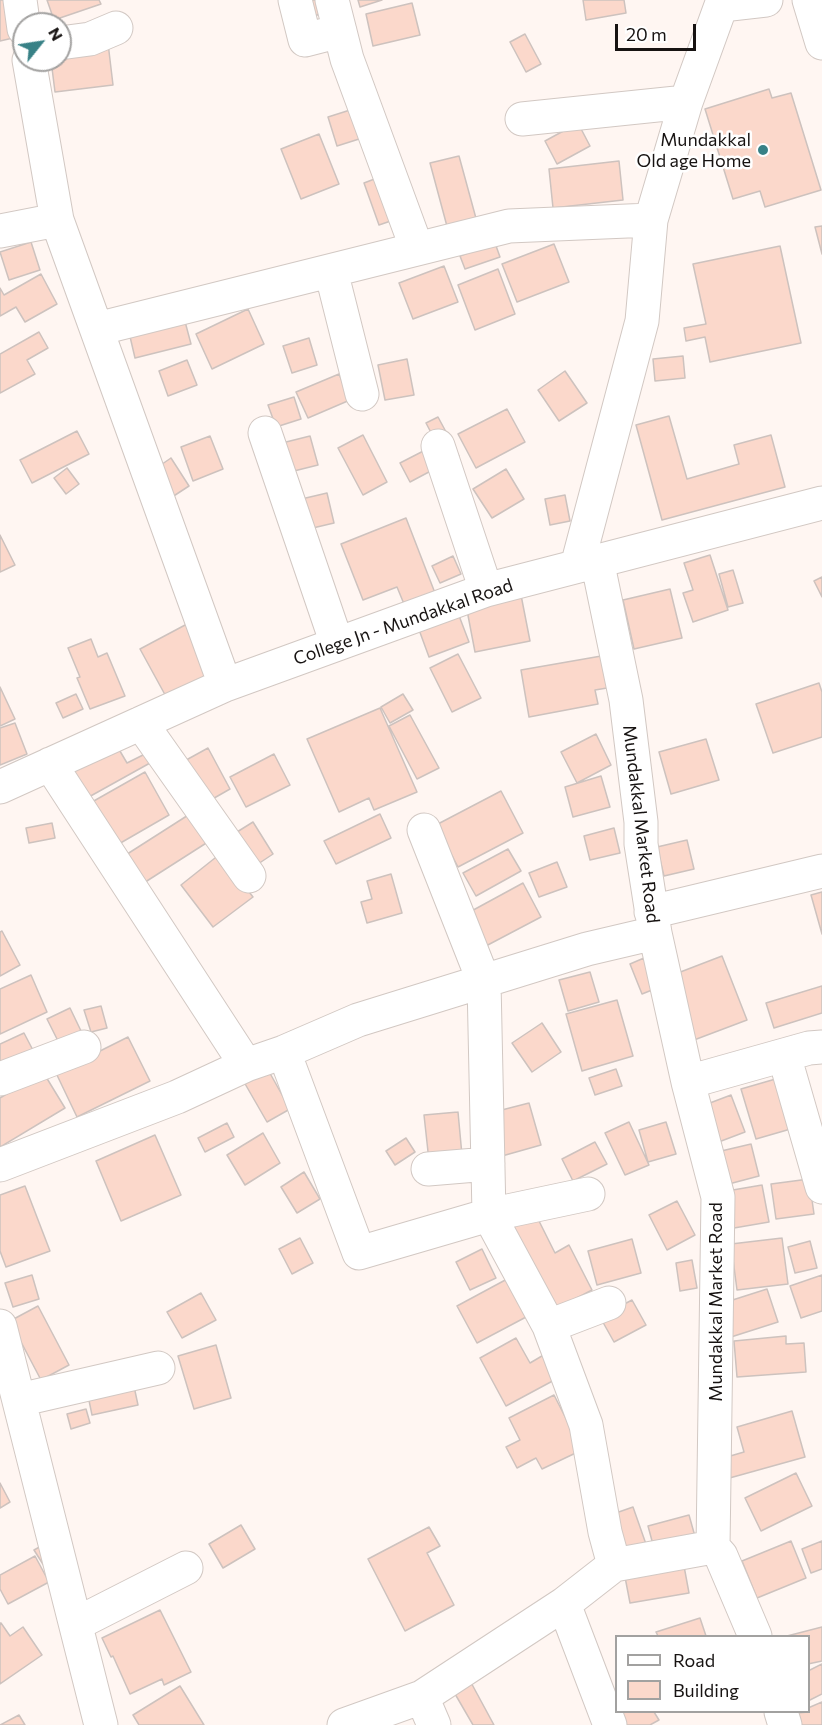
<!DOCTYPE html>
<style>
body{margin:0}
#map{position:relative;width:822px;height:1725px;overflow:hidden;background:#fff6f2;font-family:Commissioner,sans-serif}
canvas{display:block}
.legend{position:absolute;left:615px;top:1635px;width:195px;height:78px;box-sizing:border-box;background:#fff;border:2px solid #a2a1a0;margin:0;padding:8px 10px;list-style:none;font-size:18px;color:#171312}
.legend li{display:flex;align-items:center;gap:12px;height:30px}
.legend b{width:30px;border:2px solid #a2a1a0}
.north{position:absolute;left:12px;top:12px;width:60px;height:60px;box-sizing:border-box;background:#fff;border:2px solid #a2a1a0;border-radius:50%;rotate:60deg;font-size:16px;font-weight:700;line-height:24px;text-align:center;color:#171312}
.north::after{content:'';display:block;margin:auto;width:21px;height:27px;background:#388186;clip-path:polygon(50% 0,100% 100%,50% 72%,0 100%)}
.scale{position:absolute;left:615px;top:24px;width:81px;height:27px;box-sizing:border-box;border:3px solid #171312;border-top:0;padding-left:8px;font-size:18px;line-height:21px;white-space:nowrap;color:#171312;-webkit-text-stroke:4px #fff;paint-order:stroke}
</style>
<div id="map">
<canvas width="822" height="1725"></canvas>
<ul class="legend">
<li><b style="height:8px;background:#fff"></b>Road</li>
<li><b style="height:16px;background:#fbd8cb"></b>Building</li>
</ul>
<div class="north">N</div>
<div class="scale">20 m</div>
</div>
<script>
const ctx = document.querySelector('canvas').getContext('2d');
ctx.lineJoin = 'round';
function paint(path, color) { ctx.fillStyle = color; ctx.fill(path, 'evenodd'); }
const poly = rows => new Path2D(rows.map(r => 'M' + r).join(''));
function strokePath(path, color, width, dash) { ctx.strokeStyle = color; ctx.lineWidth = width; ctx.lineCap = dash ? 'butt' : 'round'; ctx.setLineDash(dash || []); ctx.stroke(path); }
function drawText(font, color, halo, rows, align = 'center') {
  ctx.font = font + ' Commissioner,sans-serif'; ctx.lineWidth = 5; ctx.setLineDash([]); ctx.textBaseline = 'middle'; ctx.strokeStyle = halo; ctx.fillStyle = color; for (const [text, x, y, turn = 0] of rows) {
    ctx.save(); ctx.translate(x, y); ctx.rotate((+turn || 0) * Math.PI / 180); ctx.textAlign = isNaN(turn) ? turn : align; if (halo) ctx.strokeText(text, 0, 0); ctx.fillText(text, 0, 0); ctx.restore();
  }
}
const building = poly([
 [0,0,4,0,13,38,0,41,0,0],
 [47,0,99,0,101,4,54,20,47,0],
 [305,0,327,0,331,6,314,17,305,0],
 [358,0,382,0,360,7,358,0],
 [583,0,624,0,626,13,586,20,583,0],
 [412,3,420,35,373,46,366,14,412,3],
 [525,34,541,64,526,72,510,42,525,34],
 [108,43,113,85,55,92,51,60,60,60,60,49,108,43],
 [769,89,772,98,791,93,821,190,765,207,760,191,733,199,705,109,769,89],
 [369,104,378,133,337,146,328,117,369,104],
 [578,123,590,146,557,164,545,141,578,123],
 [319,134,339,184,301,199,281,149,319,134],
 [459,156,477,222,448,230,430,163,459,156],
 [619,161,623,200,553,208,549,169,619,161],
 [398,170,414,213,379,225,364,183,398,170],
 [822,226,822,254,815,227,822,226],
 [31,242,40,270,9,280,0,252,31,242],
 [495,243,500,257,465,269,460,256,495,243],
 [554,244,569,282,517,302,502,264,554,244],
 [780,246,801,343,710,362,705,337,686,341,684,328,706,324,693,264,780,246],
 [444,266,458,302,413,319,399,283,444,266],
 [498,269,515,314,475,330,458,285,498,269],
 [41,274,57,304,25,322,16,307,0,316,0,288,4,295,41,274],
 [248,309,264,344,212,369,196,334,248,309],
 [183,314,191,344,135,358,128,328,183,314],
 [39,332,48,348,27,360,35,374,0,393,0,354,39,332],
 [309,338,317,365,292,373,283,346,309,338],
 [683,356,685,378,655,381,653,359,683,356],
 [407,359,414,395,385,400,378,365,407,359],
 [187,360,197,385,168,396,159,371,187,360],
 [565,371,587,403,559,421,538,390,565,371],
 [339,374,350,400,308,418,296,392,339,374],
 [294,397,301,419,276,427,268,405,294,397],
 [507,409,525,442,476,468,458,434,507,409],
 [669,416,687,479,739,464,734,445,771,435,785,487,662,520,636,425,669,416],
 [438,417,459,456,410,482,400,463,437,444,426,423,438,417],
 [77,431,89,454,32,483,20,460,77,431],
 [363,435,387,482,363,495,338,448,363,435],
 [210,436,223,469,193,481,181,447,210,436],
 [310,436,318,465,290,472,282,443,310,436],
 [171,458,189,486,166,501,149,473,171,458],
 [67,468,79,484,66,494,54,478,67,468],
 [506,469,524,499,492,518,473,489,506,469],
 [327,493,334,523,300,531,293,501,327,493],
 [565,495,570,521,550,525,545,499,565,495],
 [406,518,435,593,404,604,397,587,363,600,341,544,406,518],
 [0,535,15,565,0,572,0,535],
 [710,555,728,610,693,622,683,593,693,590,684,563,710,555],
 [453,556,461,574,440,583,432,566,453,556],
 [733,570,743,603,728,607,719,574,733,570],
 [822,577,822,597,814,581,822,577],
 [670,589,682,638,634,649,623,600,670,589],
 [521,595,530,641,475,652,466,605,521,595],
 [458,613,469,642,429,657,418,627,458,613],
 [187,624,216,677,169,702,140,649,187,624],
 [91,639,98,657,107,653,125,696,90,709,77,678,80,677,68,648,91,639],
 [458,654,481,698,452,712,430,668,458,654],
 [607,655,613,687,595,690,598,704,529,717,521,670,607,655],
 [819,683,822,692,822,737,773,753,756,704,819,683],
 [0,687,15,719,0,726,0,687],
 [76,694,83,709,63,718,56,703,76,694],
 [403,694,413,710,390,723,381,707,403,694],
 [380,708,417,792,374,810,369,798,339,812,307,739,380,708],
 [410,715,439,768,417,779,389,726,410,715],
 [15,723,27,754,0,765,0,728,15,723],
 [596,734,611,765,577,783,561,752,596,734],
 [706,739,719,780,671,794,659,752,706,739],
 [117,746,127,763,145,754,150,763,87,798,72,770,117,746],
 [208,748,230,789,202,805,179,764,208,748],
 [274,754,290,785,246,807,230,777,274,754],
 [145,772,169,815,117,845,92,802,145,772],
 [601,776,610,807,573,817,565,787,601,776],
 [501,791,523,833,458,867,436,825,501,791],
 [193,812,211,840,139,886,121,858,193,812],
 [380,814,391,838,336,864,324,841,380,814],
 [253,822,273,854,249,870,229,837,253,822],
 [52,823,55,838,29,843,26,828,52,823],
 [614,828,620,853,590,860,584,836,614,828],
 [687,840,694,869,664,876,657,847,687,840],
 [508,849,521,871,476,896,463,873,508,849],
 [220,854,253,897,213,927,181,885,220,854],
 [557,862,567,887,539,897,529,873,557,862],
 [391,874,402,913,367,923,361,902,372,899,367,881,391,874],
 [523,883,541,917,484,947,466,914,523,883],
 [822,892,822,934,811,895,822,892],
 [2,931,20,965,0,976,0,932,2,931],
 [722,956,747,1020,694,1040,670,976,722,956],
 [644,958,657,988,642,994,630,964,644,958],
 [590,972,599,1002,568,1011,559,980,590,972],
 [31,975,47,1012,0,1034,0,989,31,975],
 [822,986,822,1013,774,1028,766,1003,822,986],
 [617,1000,633,1056,582,1071,566,1014,617,1000],
 [101,1006,107,1028,91,1032,84,1010,101,1006],
 [70,1008,82,1033,60,1045,47,1019,70,1008],
 [542,1023,561,1052,532,1072,512,1043,542,1023],
 [24,1033,36,1056,0,1073,0,1044,24,1033],
 [128,1037,150,1081,77,1117,56,1073,128,1037],
 [267,1068,290,1109,267,1122,244,1082,267,1068],
 [616,1069,622,1086,595,1095,589,1078,616,1069],
 [43,1072,65,1108,0,1147,0,1098,43,1072],
 [779,1078,794,1128,756,1139,741,1089,779,1078],
 [731,1095,745,1132,716,1143,702,1106,731,1095],
 [529,1103,541,1145,502,1156,490,1113,529,1103],
 [458,1112,463,1166,430,1170,424,1115,458,1112],
 [629,1122,649,1165,625,1175,605,1133,629,1122],
 [666,1122,676,1154,648,1162,639,1130,666,1122],
 [227,1123,234,1137,205,1152,198,1138,227,1123],
 [263,1133,280,1163,245,1185,227,1155,263,1133],
 [155,1135,181,1195,121,1221,96,1161,155,1135],
 [406,1138,415,1152,395,1165,386,1151,406,1138],
 [595,1142,607,1164,573,1181,562,1159,595,1142],
 [751,1144,759,1176,725,1185,717,1152,751,1144],
 [304,1172,320,1199,297,1213,281,1187,304,1172],
 [809,1179,814,1214,776,1219,771,1184,809,1179],
 [762,1185,769,1222,734,1228,727,1191,762,1185],
 [25,1186,50,1251,6,1267,0,1251,0,1195,25,1186],
 [677,1201,695,1235,667,1250,649,1215,677,1201],
 [535,1213,555,1253,569,1245,592,1290,556,1309,513,1225,535,1213],
 [300,1238,313,1263,292,1274,279,1249,300,1238],
 [782,1238,788,1284,737,1290,731,1244,782,1238],
 [632,1239,641,1273,597,1285,588,1251,632,1239],
 [810,1241,817,1268,795,1273,788,1247,810,1241],
 [482,1249,496,1278,470,1290,456,1262,482,1249],
 [692,1260,697,1288,680,1291,676,1263,692,1260],
 [32,1275,39,1299,13,1307,5,1283,32,1275],
 [822,1275,822,1311,801,1318,790,1286,822,1275],
 [509,1278,528,1316,477,1343,457,1306,509,1278],
 [767,1289,778,1322,731,1337,720,1304,767,1289],
 [201,1293,216,1320,182,1338,167,1312,201,1293],
 [632,1300,646,1325,614,1342,600,1317,632,1300],
 [38,1306,69,1365,41,1380,10,1321,38,1306],
 [786,1336,786,1344,804,1343,806,1372,737,1377,734,1341,786,1336],
 [516,1338,530,1363,547,1353,560,1377,506,1406,480,1358,516,1338],
 [216,1345,231,1398,194,1409,178,1356,216,1345],
 [132,1377,138,1405,92,1415,86,1386,132,1377],
 [554,1395,582,1450,542,1469,536,1458,517,1468,506,1447,520,1440,509,1418,554,1395],
 [86,1409,90,1423,71,1429,67,1414,86,1409],
 [792,1411,805,1457,726,1479,720,1459,744,1452,737,1427,792,1411],
 [796,1473,812,1506,761,1531,745,1498,796,1473],
 [0,1483,10,1502,0,1508,0,1483],
 [633,1507,647,1547,626,1554,613,1514,633,1507],
 [689,1515,696,1540,655,1552,648,1526,689,1515],
 [241,1525,255,1549,223,1568,209,1544,241,1525],
 [429,1527,440,1546,427,1553,454,1605,405,1631,368,1559,429,1527],
 [791,1541,806,1578,757,1598,742,1561,791,1541],
 [822,1541,822,1569,811,1573,802,1549,822,1541],
 [45,1544,46,1569,34,1550,45,1544],
 [35,1556,49,1582,8,1604,0,1589,0,1575,35,1556],
 [684,1566,689,1593,630,1603,625,1577,684,1566],
 [160,1610,191,1672,164,1685,162,1679,130,1694,113,1656,111,1657,102,1638,160,1610],
 [700,1618,706,1636,658,1636,656,1632,700,1618],
 [0,1623,1,1623,10,1636,23,1627,42,1655,0,1684,0,1623],
 [822,1627,822,1661,808,1664,808,1636,787,1636,822,1627],
 [822,1664,822,1694,808,1701,808,1671,822,1664],
 [468,1677,494,1725,473,1725,451,1687,468,1677],
 [180,1686,204,1725,139,1725,133,1715,180,1686],
 [822,1702,822,1725,802,1725,797,1713,808,1712,808,1708,822,1702],
 [623,1712,654,1712,659,1720,650,1725,624,1725,618,1715,623,1712],
 [19,1715,25,1725,0,1725,19,1715]
]);
paint(building, '#fbd8cb');
strokePath(building, '#cdc2be', 1.5);
const minor = poly([
 [20,0,24,29],
 [295,0,305,40,340,31],
 [332,0,347,59,417,249],
 [809,0,822,43],
 [722,5,766,0],
 [60,43,90,39,116,28],
 [29,60,57,220,225,685],
 [522,119,686,102],
 [0,231,57,220],
 [331,271,362,394],
 [97,329,509,226,651,220],
 [265,433,337,644],
 [438,446,486,590],
 [577,566,642,321,651,220,686,102,723,0],
 [141,723,249,876],
 [50,764,246,1065],
 [0,787,225,685,486,590,822,503],
 [424,830,484,982,489,1215,588,1194],
 [651,912,822,871],
 [284,1052,359,1253,489,1215,549,1326,586,1425,605,1532,614,1565],
 [784,1055,822,1187],
 [0,1079,84,1047],
 [688,1082,809,1048,822,1047],
 [0,1165,177,1097,246,1065,284,1052,358,1020,587,949,655,933],
 [428,1169,488,1164],
 [0,1326,101,1725],
 [549,1326,609,1303],
 [19,1400,158,1368],
 [713,1547,721,1556,755,1636],
 [564,1604,610,1725],
 [76,1624,186,1568],
 [781,1712,785,1725],
 [344,1725,422,1697],
 [434,1725,422,1697,564,1604,614,1565,713,1547,718,1197,688,1082,655,933,641,844,641,822,626,700,597,560]
]);
strokePath(minor, '#d2c8c3', 35);
strokePath(minor, '#fff', 33);
for (const [x, y, r, color] of [
 [763,150,6,"#388186"]
]) { const dot = new Path2D(); dot.arc(x, y, r, 0, 2 * Math.PI); ctx.fillStyle = color; ctx.fill(dot); strokePath(dot, '#fff', 2); }
drawText('18px', '#171312', '#fff', [
 ["Mundakkal",751,140],
 ["Old age Home",751,161]
], 'right');
drawText('18px', '#171312', '#fff', [
 ["College Jn - Mundakkal Road",403,622,-19],
 ["Mundakkal Market Road",641,824,83],
 ["Mundakkal Market Road",716,1302,-90]
]);
</script>
